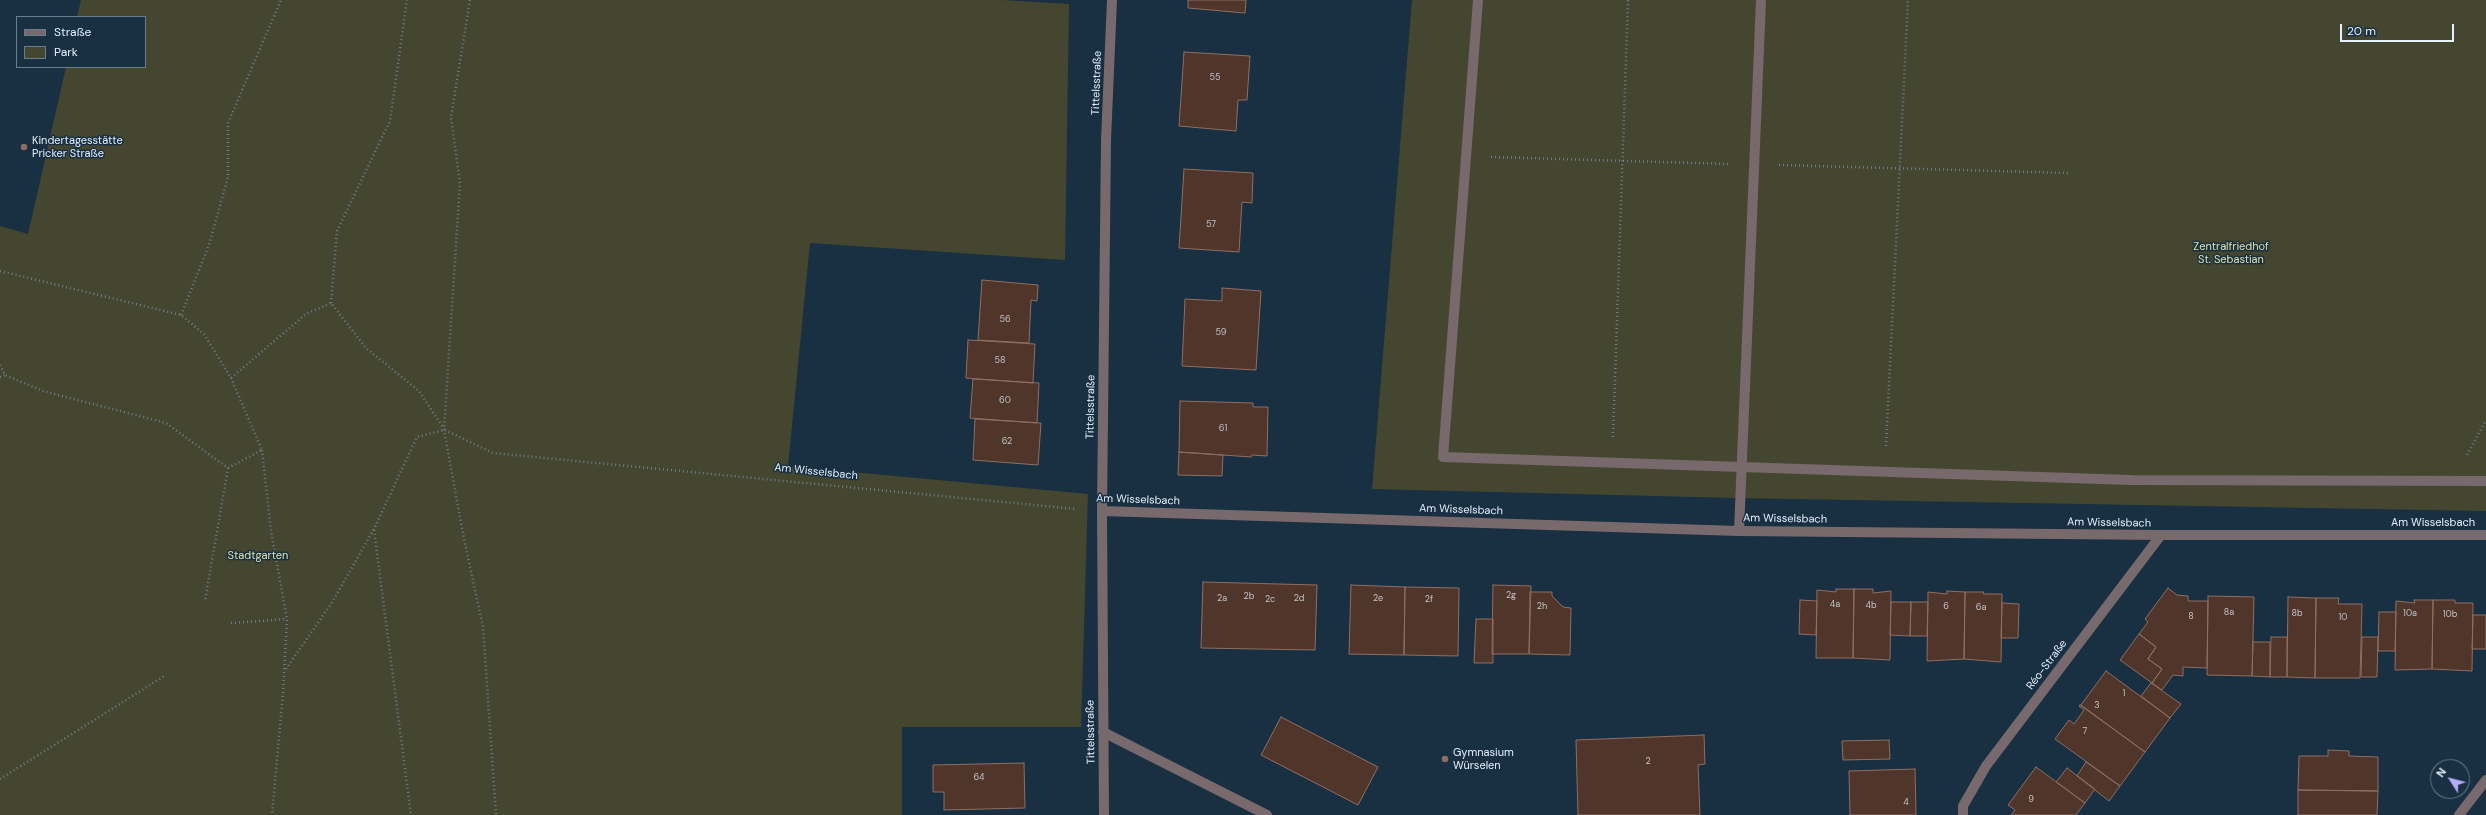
<!DOCTYPE html>
<meta charset="utf-8">
<style>
body{margin:0}
#map{position:relative;width:2486px;height:815px;overflow:hidden;background:#192f42;font-family:"DM Sans",sans-serif}
canvas{display:block}
.legend{position:absolute;left:16px;top:16px;width:130px;height:52px;box-sizing:border-box;background:#192f42;border:1px solid #6a7d8d;margin:0;padding:5px 7px;list-style:none;font-size:12px;color:#e4f1fe}
.legend li{display:flex;align-items:center;gap:8px;height:20px}
.legend b{width:20px;border:1px solid #6a7d8d}
.north{position:absolute;left:2430px;top:759px;width:40px;height:40px;box-sizing:border-box;background:#192f42;border:1px solid #6a7d8d;border-radius:50%;rotate:306deg;font-size:11px;font-weight:700;line-height:16px;text-align:center;color:#e4f1fe}
.north::after{content:'';display:block;margin:auto;width:14px;height:18px;background:#b5acf8;clip-path:polygon(50% 0,100% 100%,50% 72%,0 100%)}
.scale{position:absolute;left:2340px;top:24px;width:114px;height:18px;box-sizing:border-box;border:2px solid #e4f1fe;border-top:0;padding-left:5px;font-size:12px;line-height:14px;white-space:nowrap;color:#e4f1fe;-webkit-text-stroke:3px #192f42;paint-order:stroke}
</style>
<div id="map">
<canvas width="2486" height="815"></canvas>
<ul class="legend">
<li><b style="height:5px;background:#78696c"></b>Straße</li>
<li><b style="height:11px;background:#454630"></b>Park</li>
</ul>
<div class="north">N</div>
<div class="scale">20 m</div>
</div>
<script>
const ctx = document.querySelector('canvas').getContext('2d');
ctx.lineJoin = 'round';
function paint(path, color) { ctx.fillStyle = color; ctx.fill(path, 'evenodd'); }
const poly = rows => new Path2D(rows.map(r => 'M' + r).join(''));
function strokePath(path, color, width, dash) { ctx.strokeStyle = color; ctx.lineWidth = width; ctx.lineCap = dash ? 'butt' : 'round'; ctx.setLineDash(dash || []); ctx.stroke(path); }
function drawText(font, color, halo, rows, align = 'center') {
  ctx.font = font + ' "DM Sans",sans-serif'; ctx.lineWidth = 3; ctx.setLineDash([]); ctx.textBaseline = 'middle'; ctx.strokeStyle = halo; ctx.fillStyle = color; for (const [text, x, y, turn = 0] of rows) {
    ctx.save(); ctx.translate(x, y); ctx.rotate((+turn || 0) * Math.PI / 180); ctx.textAlign = isNaN(turn) ? turn : align; if (halo) ctx.strokeText(text, 0, 0); ctx.fillText(text, 0, 0); ctx.restore();
  }
}
paint(poly([
 [81,0,1002,0,1069,4,1065,260,810,243,788,466,1088,494,1081,727,902,727,902,815,0,815,0,226,28,234,66,67,145,67,145,17,77,17],
 [1412,0,2486,0,2486,511,1736,498,1372,489]
]), '#454630');
const building = poly([
 [1188,0,1246,0,1245,13,1188,8,1188,0],
 [1184,52,1250,56,1247,100,1238,100,1236,131,1179,126,1184,52],
 [1184,169,1253,173,1252,203,1242,202,1239,252,1179,248,1184,169],
 [982,280,1038,285,1037,301,1031,300,1029,343,978,340,982,280],
 [1222,288,1261,291,1256,370,1182,366,1185,299,1222,301,1222,288],
 [968,340,1035,344,1033,383,966,378,968,340],
 [973,379,1039,383,1037,423,970,418,973,379],
 [1180,401,1253,403,1253,407,1268,407,1267,456,1252,455,1251,457,1179,452,1180,401],
 [975,419,1041,423,1038,465,973,460,975,419],
 [1179,452,1223,455,1222,476,1178,475,1179,452],
 [1203,582,1317,585,1315,650,1201,648,1203,582],
 [1351,585,1405,587,1404,655,1349,654,1351,585],
 [1493,585,1531,586,1529,654,1492,654,1493,585],
 [1405,587,1459,588,1458,656,1404,655,1405,587],
 [2168,588,2177,595,2188,596,2188,601,2208,601,2207,668,2183,667,2183,676,2173,675,2162,690,2152,683,2162,669,2148,659,2156,647,2139,634,2148,622,2145,619,2168,588],
 [1836,589,1854,589,1853,658,1816,658,1817,590,1836,592,1836,589],
 [1854,589,1873,589,1873,593,1891,591,1890,660,1853,658,1854,589],
 [1947,591,1965,592,1964,659,1927,661,1928,592,1947,594,1947,591],
 [1530,592,1552,592,1552,596,1563,607,1571,608,1570,655,1529,654,1530,592],
 [1965,592,1984,592,1983,594,2002,594,2001,662,1964,659,1965,592],
 [2208,596,2254,597,2252,676,2207,675,2208,596],
 [2288,597,2316,598,2315,678,2287,677,2288,597],
 [2316,598,2339,598,2338,604,2362,604,2360,678,2315,678,2316,598],
 [1800,600,1817,601,1816,635,1799,634,1800,600],
 [2414,600,2433,600,2432,669,2395,670,2396,601,2415,603,2414,600],
 [2433,600,2455,600,2455,603,2473,603,2472,671,2432,669,2433,600],
 [1891,602,1911,602,1910,636,1890,635,1891,602],
 [1911,602,1928,602,1927,636,1910,636,1911,602],
 [2002,603,2019,604,2018,638,2001,638,2002,603],
 [2379,612,2396,612,2395,651,2378,651,2379,612],
 [2473,615,2486,615,2486,649,2472,649,2473,615],
 [1476,619,1493,619,1493,663,1474,663,1476,619],
 [2139,634,2156,647,2148,659,2162,669,2152,683,2120,660,2139,634],
 [2271,637,2287,637,2287,677,2270,677,2271,637],
 [2362,637,2378,637,2377,677,2361,677,2362,637],
 [2253,642,2270,642,2270,677,2252,676,2253,642],
 [2106,671,2170,718,2145,752,2081,705,2106,671],
 [2151,683,2181,704,2170,718,2141,696,2151,683],
 [2080,705,2145,752,2120,786,2055,739,2069,720,2074,724,2084,710,2079,706,2080,705],
 [1281,717,1378,767,1358,805,1261,755,1281,717],
 [1704,735,1705,764,1698,765,1700,815,1578,815,1576,740,1704,735],
 [1889,740,1890,759,1843,760,1842,741,1889,740],
 [2328,750,2349,751,2349,756,2378,757,2378,791,2298,790,2299,756,2328,756,2328,750],
 [2086,762,2120,786,2109,801,2077,776,2086,762],
 [1024,763,1025,808,944,810,944,792,933,792,933,765,1024,763],
 [2036,767,2085,803,2076,815,2011,815,2015,810,2008,805,2036,767],
 [2067,768,2095,789,2085,803,2056,782,2067,768],
 [1915,769,1916,815,1850,815,1849,771,1915,769],
 [2298,790,2378,791,2377,815,2298,815,2298,790]
]);
paint(building, '#50352a');
strokePath(building, '#8f6f62', 1);
strokePath(poly([
 [470,0,451,117,460,183,444,430,464,539,483,627,496,815],
 [1491,157,1730,164],
 [1779,165,2068,173],
 [0,271,181,315,204,334,231,378,306,314,331,303,366,348,419,391,444,429],
 [331,303,337,231,390,121,407,0],
 [181,315,209,245,228,177,228,123,281,0],
 [0,365,5,375,43,391,166,423,228,468,205,601],
 [0,377,5,375],
 [445,430,493,453,1076,509],
 [1613,437,1628,0],
 [1886,446,1908,0],
 [262,450,271,531,287,619,283,693,272,815],
 [2467,455,2486,420],
 [228,468,262,450,231,378],
 [374,530,411,815],
 [231,623,287,619],
 [286,669,331,604,374,529,417,437,444,430],
 [0,779,166,675]
]), '#6b7e8e', 2.5, [1, 3]);
strokePath(poly([
 [1478,0,1443,457,2130,480,2486,481],
 [1739,531,1761,0],
 [1103,732,1267,815]
]), '#78696c', 10);
strokePath(poly([
 [1102,511,1739,531,2161,535,2486,535],
 [1104,815,1102,511,1106,140,1112,0],
 [1963,815,1963,806,1986,766,2161,535],
 [2459,815,2486,780]
]), '#78696c', 10);
for (const [x, y, r, color] of [
 [24,147,4,"#8d6e63"],
 [1445,759,4,"#8d6e63"]
]) { const dot = new Path2D(); dot.arc(x, y, r, 0, 2 * Math.PI); ctx.fillStyle = color; ctx.fill(dot); strokePath(dot, '#192f42', 1.5); }
drawText('9px', '#bfc2c9', null, [
 ["55",1215,78],
 ["57",1211,225],
 ["56",1005,320],
 ["59",1221,333],
 ["58",1000,361],
 ["60",1005,401],
 ["61",1223,429],
 ["62",1007,442],
 ["2g",1511,596],
 ["2b",1249,597],
 ["2a",1222,599],
 ["2d",1299,599],
 ["2e",1378,599],
 ["2c",1270,600],
 ["2f",1429,600],
 ["4a",1835,605],
 ["4b",1871,606],
 ["2h",1542,607],
 ["6",1946,607],
 ["6a",1981,608],
 ["8a",2229,613],
 ["8b",2297,614],
 ["10a",2410,614],
 ["10b",2450,615],
 ["8",2191,617],
 ["10",2343,618],
 ["1",2124,694],
 ["3",2097,706],
 ["7",2085,732],
 ["2",1648,762],
 ["64",979,778],
 ["9",2031,800],
 ["4",1906,803]
]);
drawText('11px', '#e4f1fe', '#192f42', [
 ["Tittelsstraße",1097,83,-88],
 ["Tittelsstraße",1091,407,-89],
 ["Am Wisselsbach",816,472,6],
 ["Am Wisselsbach",1138,500,2],
 ["Am Wisselsbach",1461,510,2],
 ["Am Wisselsbach",1785,519,1],
 ["Am Wisselsbach",2109,523,1],
 ["Am Wisselsbach",2433,523],
 ["Réo-Straße",2047,665,-53],
 ["Tittelsstraße",1091,732,-91]
]);
drawText('11px', '#e4f1fe', '#192f42', [
 ["Kindertagesstätte",32,141],
 ["Pricker Straße",32,154],
 ["Gymnasium",1453,753],
 ["Würselen",1453,766]
], 'left');
drawText('11px', '#e0e3ac', '#192f42', [
 ["Zentralfriedhof",2231,247],
 ["St. Sebastian",2231,260],
 ["Stadtgarten",258,556]
]);
</script>
